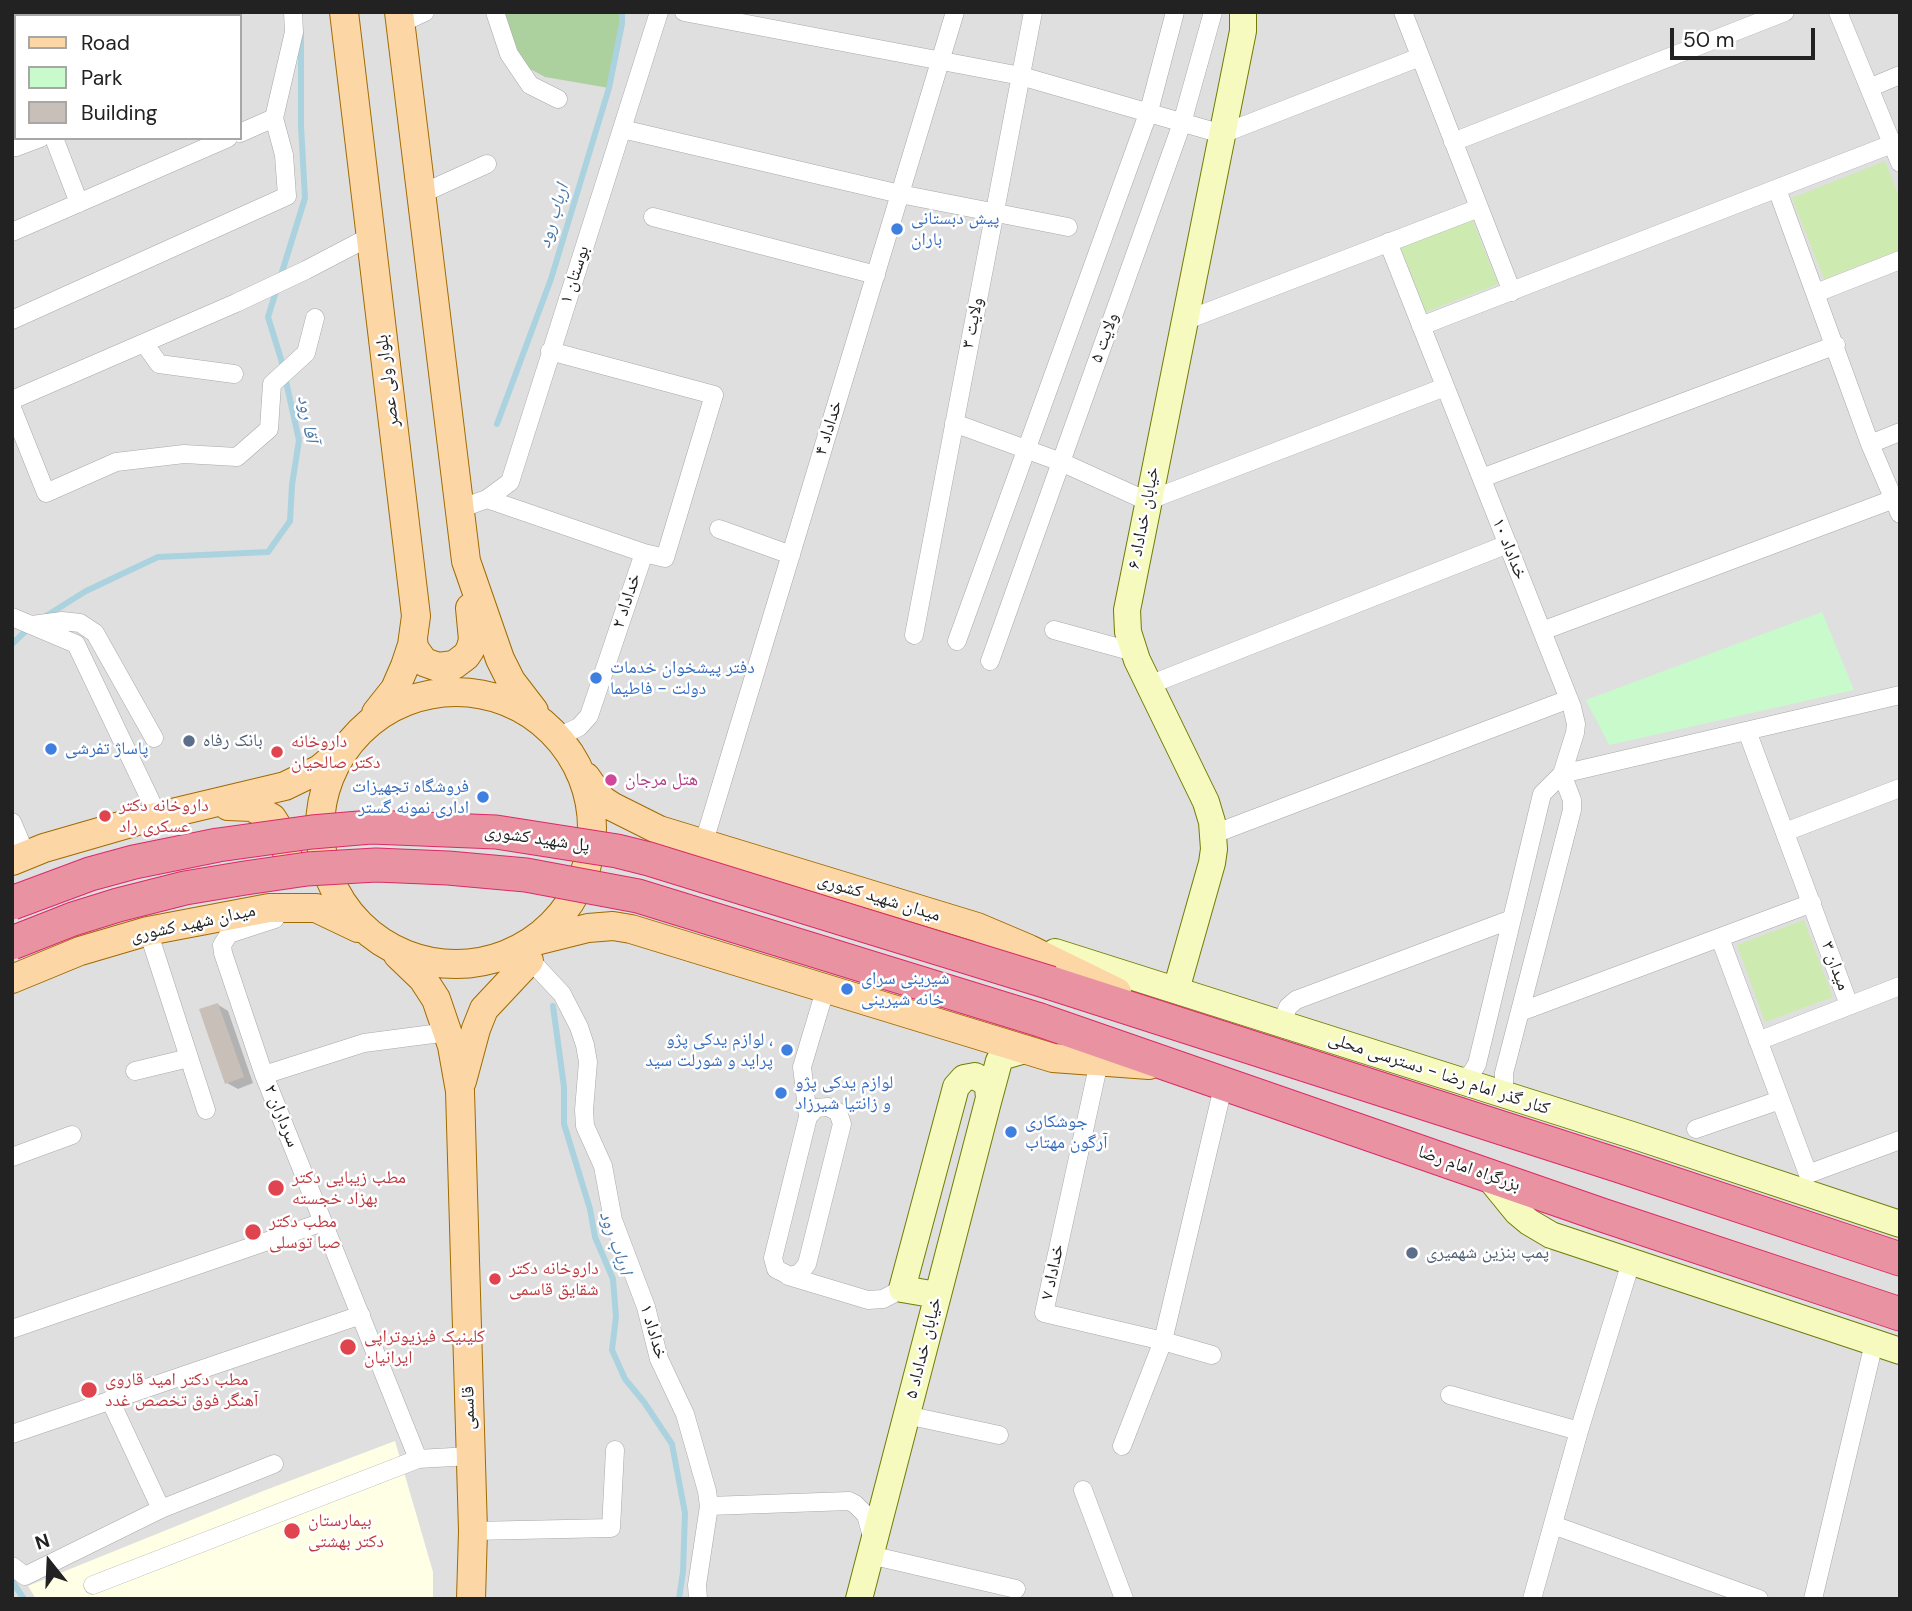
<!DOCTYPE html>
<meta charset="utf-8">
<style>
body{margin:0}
#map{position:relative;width:1912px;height:1611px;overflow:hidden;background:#f2efe9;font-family:"DM Sans",sans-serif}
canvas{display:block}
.frame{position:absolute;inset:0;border:14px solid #222;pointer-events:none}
.legend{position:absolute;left:14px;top:14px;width:228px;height:126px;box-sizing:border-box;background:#fff;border:2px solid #a7a7a7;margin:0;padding:9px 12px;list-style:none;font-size:21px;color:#222}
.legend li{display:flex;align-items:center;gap:14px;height:35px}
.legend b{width:35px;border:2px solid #a7a7a7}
.north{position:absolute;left:14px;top:1527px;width:70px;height:70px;-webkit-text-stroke:5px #fff;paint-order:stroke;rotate:342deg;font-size:19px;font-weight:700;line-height:28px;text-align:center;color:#222}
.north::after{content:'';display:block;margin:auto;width:24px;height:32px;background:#222;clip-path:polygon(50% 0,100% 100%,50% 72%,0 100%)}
.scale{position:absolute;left:1670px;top:28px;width:145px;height:32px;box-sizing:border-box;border:4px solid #222;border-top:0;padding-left:9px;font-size:21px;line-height:24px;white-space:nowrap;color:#222;-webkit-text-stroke:5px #fff;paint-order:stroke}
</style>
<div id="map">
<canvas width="1912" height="1611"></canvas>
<div class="frame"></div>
<ul class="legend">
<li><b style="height:9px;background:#fcd6a4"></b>Road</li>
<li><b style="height:19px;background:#c8facc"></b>Park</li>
<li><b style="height:19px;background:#c7bfb8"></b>Building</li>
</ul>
<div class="north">N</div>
<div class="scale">50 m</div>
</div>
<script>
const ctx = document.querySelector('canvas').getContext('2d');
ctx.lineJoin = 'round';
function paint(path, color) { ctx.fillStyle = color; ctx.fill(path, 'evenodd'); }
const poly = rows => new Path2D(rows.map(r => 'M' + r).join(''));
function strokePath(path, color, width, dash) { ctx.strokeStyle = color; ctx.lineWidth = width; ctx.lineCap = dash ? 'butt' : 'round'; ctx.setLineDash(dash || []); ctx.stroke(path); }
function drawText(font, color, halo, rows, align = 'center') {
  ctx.font = font + ' "DM Sans","Noto Naskh Arabic",sans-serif'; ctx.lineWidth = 5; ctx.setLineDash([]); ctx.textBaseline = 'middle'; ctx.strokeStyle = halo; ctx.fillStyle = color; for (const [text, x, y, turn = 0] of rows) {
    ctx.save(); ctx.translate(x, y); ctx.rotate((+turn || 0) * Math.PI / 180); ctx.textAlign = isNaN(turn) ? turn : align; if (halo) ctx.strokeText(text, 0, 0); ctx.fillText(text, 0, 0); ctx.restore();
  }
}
paint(poly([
 [12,12,1900,12,1900,1599,12,1599],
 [16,16,240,16,240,138,16,138]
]), '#e0dfdf');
paint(poly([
 [395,1441,433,1572,433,1599,36,1599,28,1586,263,1491]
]), '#ffffe5');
paint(poly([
 [1885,161,1900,199,1900,250,1824,279,1792,198],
 [1472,219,1498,284,1426,312,1401,248],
 [1804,920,1833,997,1765,1022,1737,945]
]), '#cdebb0');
paint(poly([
 [494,12,622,12,622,26,609,88,545,77,512,59]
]), '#add19e');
paint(poly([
 [1822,612,1854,690,1609,745,1586,700]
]), '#c8facc');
paint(poly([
 [217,1004,228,1011,253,1083,238,1089,227,1083]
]), '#0003');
strokePath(poly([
 [497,424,551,279,609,88,622,24,622,12],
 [46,616,86,591,158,557,268,552,290,521,292,485,299,440,281,359,268,317,305,198,301,126,301,33],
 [12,644,29,628],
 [553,1006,564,1087,564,1124,590,1209,595,1237,613,1279,616,1317,612,1350,625,1379,644,1402,672,1444,685,1513,683,1572,679,1599],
 [12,1581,24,1599]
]), '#aad3df', 6);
paint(poly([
 [218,1003,244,1077,225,1084,199,1009]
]), '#c7bfb8');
const street = poly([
 [495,12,509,54,530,85,558,99],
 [684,12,1021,76,1222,134,1420,57],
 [1403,12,1512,292],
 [1838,12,1900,163],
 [62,16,70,12],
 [401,23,425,12],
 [12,37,16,35],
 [1869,88,1900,75],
 [12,116,13,116],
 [622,129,900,194,1068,227],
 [240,133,274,118],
 [54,138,79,203],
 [1453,142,1785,12],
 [16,147,40,138],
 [1777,189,1870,444,1900,514],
 [421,194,487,164],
 [653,217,876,275],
 [12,232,228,138],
 [1388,242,1572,707,1576,724,1575,733,1562,774],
 [1816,293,1900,260],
 [12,320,287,196,284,155,274,118,294,32,293,12],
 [1184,321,1479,208],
 [1421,326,1892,144],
 [144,343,159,364,234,374],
 [550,351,714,395,665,558,644,553,589,716,579,727,558,737],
 [12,400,236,303,306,270,371,236],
 [12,408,46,493,116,462,184,454,237,457,269,429,272,384,306,353,315,318],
 [954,423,1061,462,1147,501,1445,387],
 [1870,444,1900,432],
 [1482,478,1836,345],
 [487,499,644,553],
 [459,509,487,499,510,482,659,12],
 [719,529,791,555],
 [12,617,76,644,158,816],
 [32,625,62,621,80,623,95,633,154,738],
 [1054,630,1134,652],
 [1542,631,1894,499],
 [914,635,1033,12],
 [957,641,1149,111,1175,12],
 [990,661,1182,123,1213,12],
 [1149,685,1508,544],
 [1747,731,1849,1005],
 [1562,774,1900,695],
 [12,822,26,855],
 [1785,832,1900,788],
 [1214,834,1569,699],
 [703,845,955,12],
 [275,919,229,934,222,945,223,953,264,1075,418,1459],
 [148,931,206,1110],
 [1720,938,1808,1174,1900,1140],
 [519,948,562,994,579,1027,585,1045,588,1062,584,1110,585,1126,603,1166,613,1220,646,1307,659,1359,685,1414,707,1491,709,1506,697,1585,698,1599],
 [1520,1012,1812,903],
 [1281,1024,1288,1007,1296,1000,1512,919],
 [1758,1041,1900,986],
 [1099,1062,1044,1313,1163,1341,1212,1355],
 [135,1071,189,1058],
 [264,1075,364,1043,448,1032],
 [1458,1080,1471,1074,1477,1064,1542,794,1562,774,1572,800,1572,810,1504,1073,1504,1086,1509,1096],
 [808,1117,816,1108,828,1107,838,1112,842,1124,807,1264,800,1273,790,1276,776,1269,773,1258,808,1117,802,1067,826,987],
 [1696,1129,1780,1100],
 [12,1157,72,1135],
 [788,1276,868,1300,883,1299,902,1289],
 [12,1329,323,1222],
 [1450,1395,1579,1431],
 [110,1400,161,1509],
 [906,1415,999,1435],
 [12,1434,361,1315],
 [1122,1446,1163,1341,1224,1083],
 [1083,1490,1124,1599],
 [709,1506,849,1501,855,1504,866,1515,873,1540],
 [1553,1525,1759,1599],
 [473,1531,611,1528,615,1450],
 [870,1555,1016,1589],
 [12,1566,25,1576,161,1509,274,1464],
 [93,1585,418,1459,470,1456],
 [1532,1599,1579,1431,1631,1262],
 [1813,1599,1874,1343]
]);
const secondary = poly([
 [1055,952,1632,1135,1900,1224],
 [1176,990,1212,863,1214,849,1212,822,1206,802,1137,660,1128,632,1127,610,1243,31,1243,12],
 [989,1098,999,1061,1004,1056,1025,1050],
 [1486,1174,1517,1212,1529,1222,1551,1235,1900,1351],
 [859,1599,989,1098,988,1087,985,1082,975,1076,964,1078,956,1087,902,1289,937,1295]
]);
const primary = poly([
 [344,12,416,616,412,645,405,666,395,689,376,713],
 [399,12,466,561,500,659,511,681,534,711],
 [413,639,414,648,424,662,438,667,454,665,466,656,470,650,473,640,470,608],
 '320 828a136 136 0 1 1 272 0a136 136 0 1 1-272 0Z',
 [586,777,602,800,613,807,659,830,977,927,1029,949,1117,992],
 [228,806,252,807,272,818,284,837,287,853],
 [12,861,44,848,134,822,285,786,320,769,339,753],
 [536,941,588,928,613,926,631,929,1053,1058,1149,1065],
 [398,955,423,979,436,999,452,1046,460,1091,473,1531,471,1599],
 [12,979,80,951,148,931,269,908,316,908,358,928],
 [462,1081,476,1029,484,1009,529,961]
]);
const highway = poly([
 [1051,983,1620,1166,1900,1259],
 [1040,1020,1602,1215,1900,1314]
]);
strokePath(street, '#a9a9a9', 19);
strokePath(secondary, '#707d05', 28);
strokePath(primary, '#a06b00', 30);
strokePath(highway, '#dc2a67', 35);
strokePath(street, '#fff', 18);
strokePath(secondary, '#f7fabf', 26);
strokePath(primary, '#fcd6a4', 28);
strokePath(highway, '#e892a2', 33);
const highwayBridge = poly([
 [12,903,90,874,134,862,218,845,312,832,371,827,496,832,617,851,649,859,1051,983],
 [12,943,73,919,118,905,185,888,245,878,307,869,376,865,448,868,526,875,638,896,1040,1020]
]);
strokePath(highwayBridge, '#dc2a67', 35, []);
strokePath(highwayBridge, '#e892a2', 33);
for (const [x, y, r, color] of [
 [897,229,7,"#3f7fe0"],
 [596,678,7,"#3f7fe0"],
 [189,741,7,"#5c6f8a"],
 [51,749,7,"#3f7fe0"],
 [277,752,7,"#e0444e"],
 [611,780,7,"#d1479c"],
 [483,797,7,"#3f7fe0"],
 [105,816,7,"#e0444e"],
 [847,989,7,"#3f7fe0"],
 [787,1050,7,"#3f7fe0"],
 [781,1093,7,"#3f7fe0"],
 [1011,1132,7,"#3f7fe0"],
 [276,1188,9,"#e0444e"],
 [253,1232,9,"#e0444e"],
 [1412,1253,7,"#5c6f8a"],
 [495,1279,7,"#e0444e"],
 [348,1347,9,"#e0444e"],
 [89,1390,9,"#e0444e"],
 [292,1531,9,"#e0444e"]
]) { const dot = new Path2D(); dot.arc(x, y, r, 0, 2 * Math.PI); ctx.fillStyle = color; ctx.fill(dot); strokePath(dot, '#fff', 2.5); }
drawText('18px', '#366cbe', '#fff', [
 ["پیش دبستانی",911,219],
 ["باران",911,240],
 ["دفتر پیشخوان خدمات",610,668],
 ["دولت - فاطیما",610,689],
 ["پاساژ تفرشی",65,749],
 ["فروشگاه تجهیزات",469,787,"right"],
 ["اداری نمونه گستر",469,808,"right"],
 ["شیرینی سرای",861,979],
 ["خانه شیرینی",861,1000],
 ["لوازم یدکی پژو ،",773,1040,"right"],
 ["پراید و شورلت سید",773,1061,"right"],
 ["لوازم یدکی پژو",795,1083],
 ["و زانتیا شیرزاد",795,1104],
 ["جوشکاری",1025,1122],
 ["آرگون مهتاب",1025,1143]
], 'left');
drawText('18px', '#222', '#fff', [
 ["بوستان ۱",575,275,-72],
 ["ولایت ۳",973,323,-79],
 ["ولایت ۵",1105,338,-70],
 ["بلوار ولی عصر",388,381,-97],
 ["خداداد ۴",829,428,-73],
 ["خیابان خداداد ۶",1144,518,-79],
 ["خداداد ۱۰",1509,549,68],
 ["خداداد ۲",627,601,-72],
 ["پل شهید کشوری",537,839,8],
 ["میدان شهید کشوری",879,898,17],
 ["میدان شهید کشوری",193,924,-12],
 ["میدان ۳",1835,966,70],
 ["کنار گذر امام رضا - دسترسی محلی",1439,1074,18],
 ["سرداران ۲",281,1116,68],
 ["بزرگراه امام رضا",1469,1169,19],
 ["خداداد ۷",1053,1272,-78],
 ["خداداد ۱",653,1332,73],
 ["خیابان خداداد ۵",924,1348,-76],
 ["قاسمی",469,1408,-91]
]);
drawText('18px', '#4e5e75', '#fff', [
 ["بانک رفاه",203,741],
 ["پمپ بنزین شهمیری",1426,1253]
], 'left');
drawText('18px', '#be3a42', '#fff', [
 ["داروخانه",291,742],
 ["دکتر صالحیان",291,763],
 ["داروخانه دکتر",119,806],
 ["عسکری راد",119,827],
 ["مطب زیبایی دکتر",292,1178],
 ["بهزاد خجسته",292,1199],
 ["مطب دکتر",269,1222],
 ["صبا توسلی",269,1243],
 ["داروخانه دکتر",509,1269],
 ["شقایق قاسمی",509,1290],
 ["کلینیک فیزیوتراپی",364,1337],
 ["ایرانیان",364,1358],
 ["مطب دکتر اميد قاروی",105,1380],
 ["آهنگر فوق تخصص غدد",105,1401],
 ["بیمارستان",308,1521],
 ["دکتر بهشتی",308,1542]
], 'left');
drawText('18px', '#b23c85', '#fff', [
 ["هتل مرجان",625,780]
], 'left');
drawText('italic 19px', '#4a7aab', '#fff', [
 ["ارباب رود",554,216,-73],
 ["آقا رود",307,419,80],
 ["ارباب رود",615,1243,71]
]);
</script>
